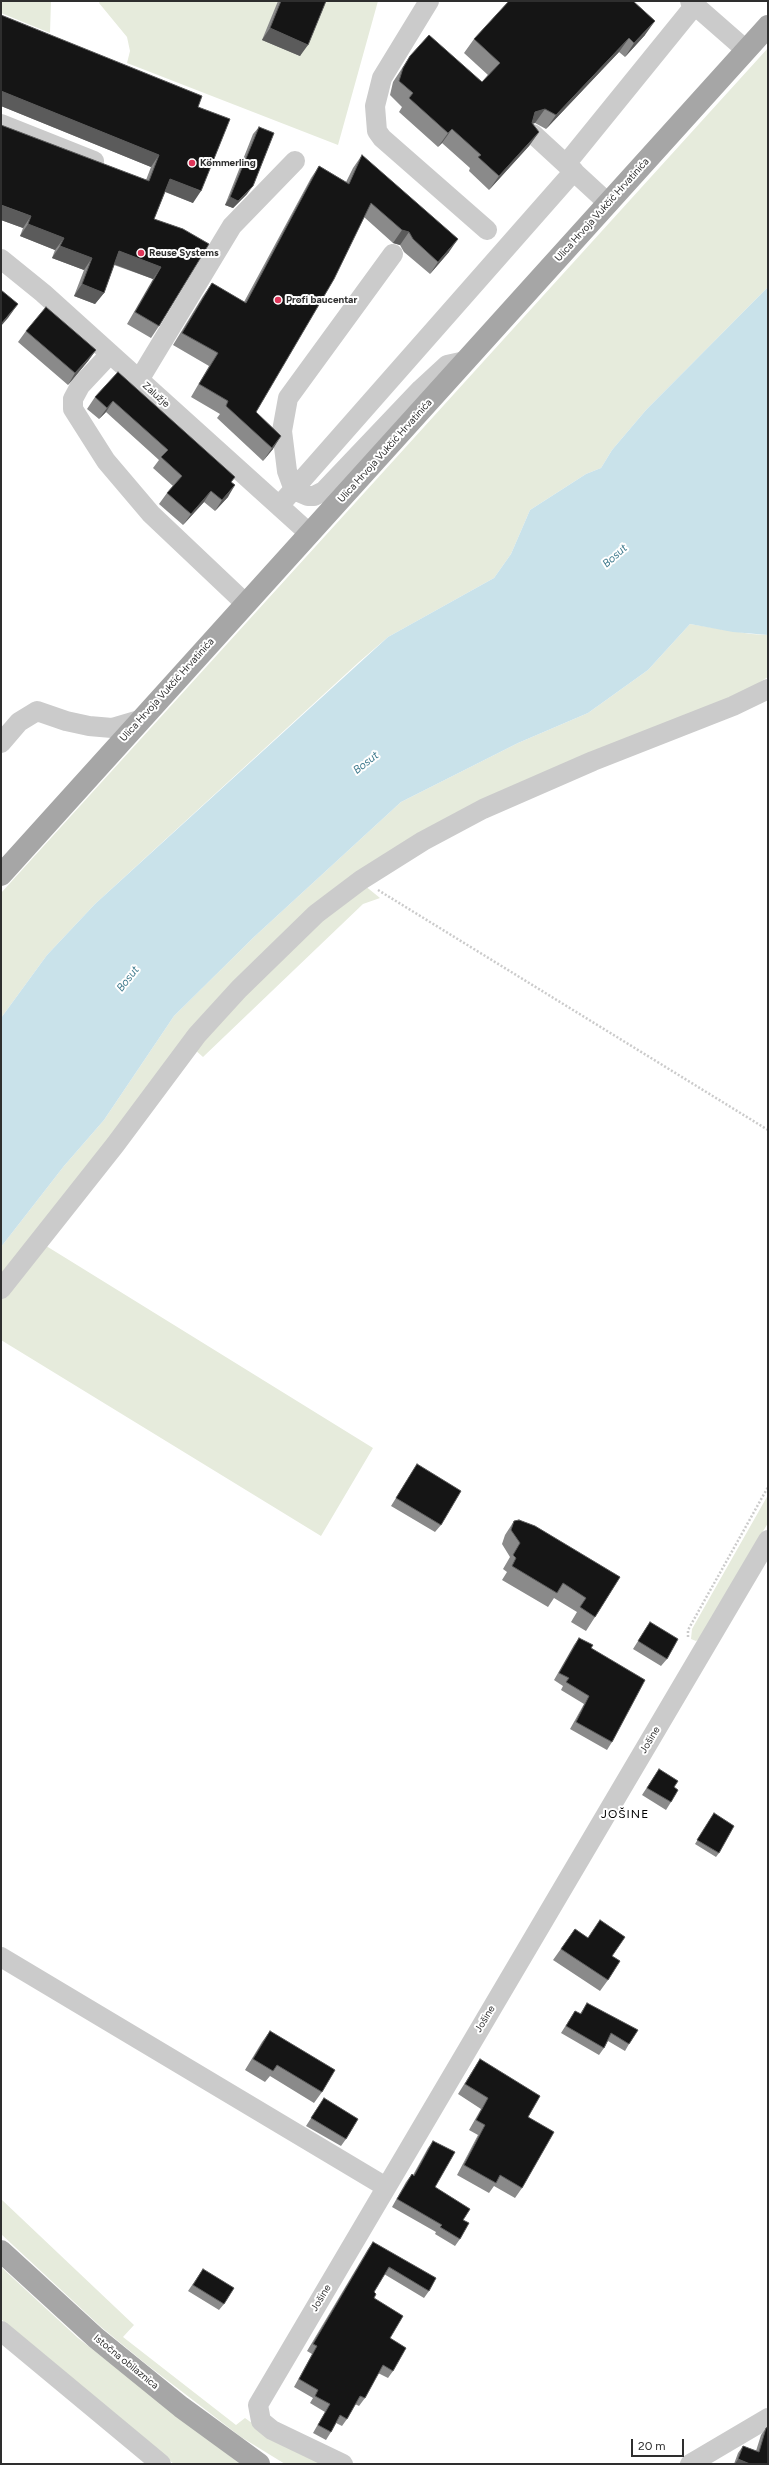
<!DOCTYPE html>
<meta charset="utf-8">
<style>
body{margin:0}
#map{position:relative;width:769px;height:2465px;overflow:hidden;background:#fff;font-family:Figtree,sans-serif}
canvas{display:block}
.frame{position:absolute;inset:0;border:2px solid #2e2e2e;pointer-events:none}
.scale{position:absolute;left:631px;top:2439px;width:53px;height:18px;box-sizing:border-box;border:2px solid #2e2e2e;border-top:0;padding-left:5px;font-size:12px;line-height:14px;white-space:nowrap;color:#2e2e2e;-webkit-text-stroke:3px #fff;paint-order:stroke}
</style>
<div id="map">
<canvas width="769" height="2465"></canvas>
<div class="frame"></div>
<div class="scale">20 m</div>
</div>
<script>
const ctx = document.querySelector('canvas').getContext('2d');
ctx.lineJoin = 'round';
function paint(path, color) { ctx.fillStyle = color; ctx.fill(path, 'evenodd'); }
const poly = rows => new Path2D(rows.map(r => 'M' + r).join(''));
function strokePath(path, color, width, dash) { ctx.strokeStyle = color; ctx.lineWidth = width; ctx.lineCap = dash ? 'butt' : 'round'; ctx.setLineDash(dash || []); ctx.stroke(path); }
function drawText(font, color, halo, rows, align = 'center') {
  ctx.font = font + ' Figtree,sans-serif'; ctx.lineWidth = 4; ctx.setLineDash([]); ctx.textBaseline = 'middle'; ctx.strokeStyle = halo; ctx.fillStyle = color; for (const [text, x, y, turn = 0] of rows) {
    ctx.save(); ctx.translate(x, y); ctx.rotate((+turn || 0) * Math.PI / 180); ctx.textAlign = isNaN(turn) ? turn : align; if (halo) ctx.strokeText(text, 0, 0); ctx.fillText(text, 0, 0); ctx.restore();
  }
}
paint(poly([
 [1,1,51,1,50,33,1,13],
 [100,1,378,1,338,145,127,63,130,51,127,37,99,3],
 [768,48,768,287,646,410,612,450,601,468,586,474,530,510,511,554,494,578,388,637,359,662,95,904,47,955,1,1018,1,893],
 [690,624,751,634,768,635,768,677,746,691,506,789,273,944,1,1279,1,1247,64,1166,104,1120,174,1016,254,937,401,802,518,743,588,713,648,670],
 [364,885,380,898,363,904,203,1057,194,1049,300,936],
 [43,1244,373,1448,321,1536,1,1340,1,1300],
 [768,1495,768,1523,699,1639,696,1641,691,1639,692,1629],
 [1,2199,134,2325,123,2337,236,2425,245,2418,263,2431,332,2464,285,2464,241,2437,146,2364,101,2327,1,2234],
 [1,2267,78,2338,240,2464,174,2464,126,2427,44,2359,1,2319]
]), '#e6ebdc');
paint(poly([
 [768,287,768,635,733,632,690,624,648,670,588,713,518,743,401,802,254,937,174,1016,104,1120,64,1166,1,1247,1,1018,47,955,95,904,388,637,494,578,511,554,530,510,586,474,601,468,612,450,646,410]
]), '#c9e2ea');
strokePath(poly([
 [378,890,768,1130],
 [688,1637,688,1630,768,1487]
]), '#cbcbcb', 2.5, [2, 2]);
strokePath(poly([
 [429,1,382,78,375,106,377,131,382,138,487,230],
 [690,1,746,50],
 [1,124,94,161],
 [533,134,608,203],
 [566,164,695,5],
 [393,254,288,398,282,431,287,471,294,490,308,496,314,496,324,491,421,389,447,365,465,361],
 [1,259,43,293,310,534],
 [110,354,80,386,73,399,73,409,106,461,151,514,246,604],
 [139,380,232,226,295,161],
 [279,506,574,171],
 [1,743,19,722,37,711,66,721,89,726,112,728,139,720],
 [1,1289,115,1145,197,1035,239,989,316,914,361,880,423,841,483,809,593,761,733,706,768,689],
 [1,1957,386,2187],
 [1,2331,161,2464],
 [343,2464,272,2430,261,2421,258,2405,768,1540],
 [690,2464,768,2418]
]), '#cbcbcb', 20);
strokePath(poly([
 [1,875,768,26],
 [1,2251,96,2338,181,2407,259,2464]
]), '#a6a6a6', 22);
paint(poly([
 [278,1,326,1,300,56,262,40],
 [1,15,198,107,193,203,165,192,154,219,183,229,159,326,151,338,127,324,153,279,114,265,104,293,95,304,74,296,84,270,52,258,55,250,20,236,23,228,1,220,146,180,151,167,1,106],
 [645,35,625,57,619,52,546,129,535,123,532,124,539,132,529,146,489,190,469,171,470,168,442,143,438,147,399,112,402,107,390,95,393,82,410,56,482,82,488,75,464,53,474,39],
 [259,127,247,194,233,208,225,205,253,134],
 [362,155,449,252,430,274,404,252,400,245,393,243,364,217,256,412,273,449,263,461,217,418,220,414,191,397,209,366,173,345,203,296,212,283,244,302,311,178,319,166,346,182,353,168],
 [26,331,96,350,88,361,68,385,18,342],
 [118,372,231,482,228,497,215,511,204,502,183,525,159,504,167,493,173,486,153,468,159,460,106,412,99,419,87,409,95,397],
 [417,1464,441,1525,435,1532,391,1506],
 [514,1521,620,1577,595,1617,586,1631,571,1622,577,1612,554,1598,548,1607,502,1580,507,1572,503,1569,510,1557,502,1544,505,1535],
 [650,1622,667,1659,661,1666,633,1649],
 [579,1638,591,1648,612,1742,607,1750,570,1729,584,1704,561,1690,563,1686,554,1680,574,1645],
 [659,1769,674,1787,671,1802,666,1810,642,1795],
 [714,1813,719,1853,716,1857,695,1844],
 [600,1920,612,1956,608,1980,600,1991,553,1960,575,1929,588,1938],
 [587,2003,629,2044,625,2051,608,2041,604,2048,599,2055,561,2033,575,2011,580,2014],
 [270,2031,322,2092,314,2103,270,2076,265,2082,245,2070,262,2042],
 [480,2059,528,2117,522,2188,515,2198,494,2186,489,2193,457,2175,478,2135,469,2130,481,2109,458,2094,473,2070],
 [324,2098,346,2139,341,2146,306,2126],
 [433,2141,435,2187,463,2220,460,2239,455,2246,435,2234,436,2232,392,2207,406,2182,412,2174,413,2175,428,2148],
 [373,2242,429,2291,424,2298,384,2274,374,2292,374,2298,390,2338,393,2371,388,2378,378,2373,365,2398,359,2406,355,2404,347,2419,342,2426,336,2423,331,2432,326,2440,313,2433,325,2412,310,2403,313,2398,294,2387,312,2354,307,2351,368,2249],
 [203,2269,224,2304,219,2310,188,2291],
 [766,2428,768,2464,734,2464,738,2453,743,2446,756,2451,761,2435]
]), '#8a8a8a');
paint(poly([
 [655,21,645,35,625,57,634,43],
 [270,28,308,45,300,56,262,40],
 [629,38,619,52,546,129,556,115],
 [1,91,159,155,151,167,1,106],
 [545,109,535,123,525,126,535,112],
 [452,129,442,143,438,147,448,133],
 [539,132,529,146,489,190,499,176],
 [170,179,201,191,193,203,161,190],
 [253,186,247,194,233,208,225,205,230,197],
 [1,205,31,216,23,228,1,220],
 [28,224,64,238,55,250,20,236],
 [402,230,409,232,400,245,393,243],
 [458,239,449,252,430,274,438,262],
 [60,246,92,258,84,270,52,258],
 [119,251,161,267,153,279,111,263],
 [82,284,104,293,95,304,74,296],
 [18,304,8,318,1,326,1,324],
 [96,350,88,361,68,385,75,373],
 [113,401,106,412,99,419,107,408],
 [281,436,273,449,263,461,272,448],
 [235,485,228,497,215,511,222,500],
 [211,491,204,502,183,525,191,514],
 [738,2459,750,2464,735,2464]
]), '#5b5b5b');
const building = poly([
 [281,1,326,1,308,45,270,28,281,1],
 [509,1,633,1,655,21,634,43,629,38,556,115,545,109,535,112,532,123,539,132,499,176,478,157,481,155,452,129,448,133,409,98,413,93,399,81,403,68,410,56,429,35,482,82,500,63,474,39,509,1],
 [1,15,202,96,198,107,230,119,201,191,170,179,154,219,183,229,209,244,159,326,135,312,161,267,119,251,104,293,82,284,92,258,60,246,64,238,28,224,31,216,1,205,1,125,149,181,159,155,1,91,1,15],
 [259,127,274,133,253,186,238,201,230,197,259,127],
 [362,155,458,239,438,262,413,239,409,232,402,230,371,203,334,279,256,412,281,436,272,448,226,406,228,401,199,384,218,353,182,333,212,283,246,303,319,166,349,184,362,155],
 [1,290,18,304,1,324,1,290],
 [46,307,96,350,75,373,26,331,46,307],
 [118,372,235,477,231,482,235,485,222,500,211,491,191,514,167,493,182,476,161,457,168,450,113,401,107,408,95,397,118,372],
 [417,1464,461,1491,441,1525,396,1498,417,1464],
 [519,1520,535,1526,620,1577,595,1617,580,1607,586,1598,563,1583,557,1593,512,1566,516,1558,513,1555,520,1543,511,1530,514,1521,519,1520],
 [650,1622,678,1639,667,1659,638,1641,650,1622],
 [579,1638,593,1645,591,1648,645,1680,612,1742,576,1722,589,1696,566,1682,569,1678,559,1673,579,1638],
 [659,1769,678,1781,674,1787,678,1790,671,1802,647,1788,659,1769],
 [714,1813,734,1826,719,1853,697,1840,714,1813],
 [600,1920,625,1937,612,1956,620,1961,608,1980,561,1949,575,1929,588,1938,600,1920],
 [587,2003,638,2030,629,2044,611,2033,604,2048,566,2026,575,2011,581,2014,587,2003],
 [270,2031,335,2070,322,2092,277,2065,273,2071,253,2059,270,2031],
 [480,2059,540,2096,528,2117,554,2132,522,2188,500,2175,496,2183,464,2165,485,2125,476,2120,488,2098,465,2084,480,2059],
 [324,2098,358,2119,346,2139,311,2118,324,2098],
 [433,2141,455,2152,435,2187,470,2209,463,2220,469,2223,460,2239,440,2227,442,2225,397,2199,412,2174,414,2176,433,2141],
 [373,2242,436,2278,429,2291,389,2267,374,2292,376,2294,374,2298,403,2316,390,2338,406,2348,393,2371,383,2365,365,2398,360,2396,347,2419,340,2415,331,2432,318,2425,330,2404,315,2396,318,2390,299,2379,317,2346,313,2344,373,2242],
 [203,2269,234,2288,224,2304,193,2285,203,2269],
 [768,2427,768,2464,750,2464,738,2459,743,2446,759,2452,766,2428,768,2427]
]);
paint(building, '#151515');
strokePath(building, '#5b5b5b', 1);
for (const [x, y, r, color] of [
 [192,163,4,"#df365a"],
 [141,253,4,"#df365a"],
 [278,300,4,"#df365a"]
]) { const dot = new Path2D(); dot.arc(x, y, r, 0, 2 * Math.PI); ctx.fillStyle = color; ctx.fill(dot); strokePath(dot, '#fff', 1.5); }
drawText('bold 10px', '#2e2e2e', '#fff', [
 ["Kömmerling",200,163],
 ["Reuse Systems",149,253],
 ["Profi baucentar",286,300]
], 'left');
drawText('10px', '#2e2e2e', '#fff', [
 ["Ulica Hrvoja Vukčić Hrvatinića",602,210,-48],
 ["Zalužje",156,395,42],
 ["Ulica Hrvoja Vukčić Hrvatinića",385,451,-48],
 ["Ulica Hrvoja Vukčić Hrvatinića",167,690,-48],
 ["Jošine",650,1740,-59],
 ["Jošine",485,2019,-59],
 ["Jošine",321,2298,-59],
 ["Istočna obilaznica",126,2362,39]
]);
drawText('italic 11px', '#3f7a8d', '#fff', [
 ["Bosut",615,556,-42],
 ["Bosut",366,763,-38],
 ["Bosut",128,979,-52]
]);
ctx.letterSpacing = '1px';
drawText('12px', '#000', '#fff', [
 ["JOŠINE",625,1814]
]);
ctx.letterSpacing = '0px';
</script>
